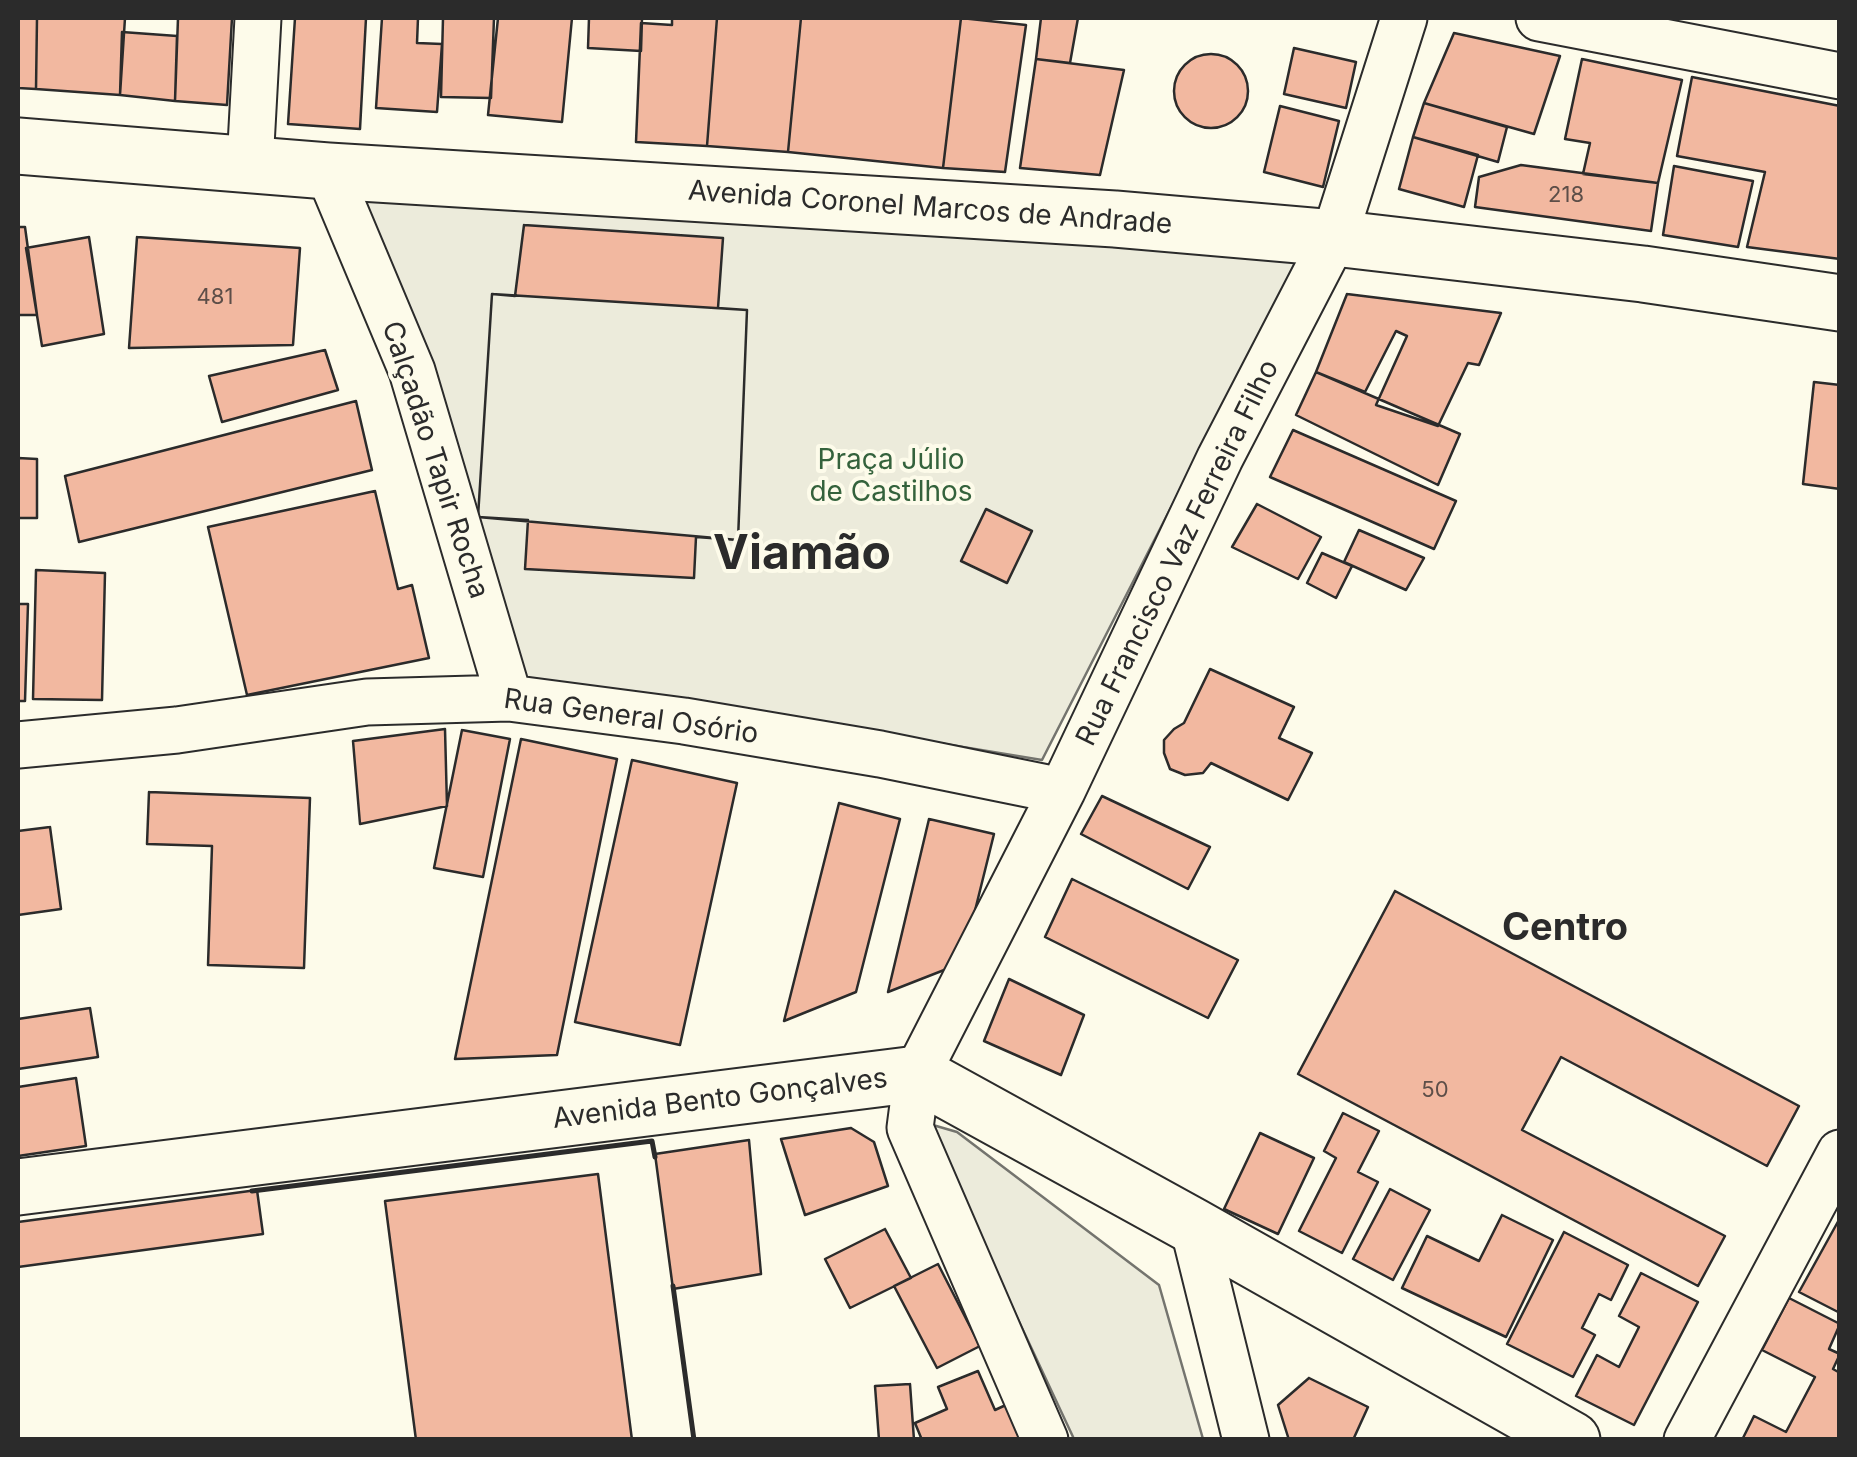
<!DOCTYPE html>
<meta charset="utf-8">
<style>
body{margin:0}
#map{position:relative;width:1857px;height:1457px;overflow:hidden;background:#fdfbea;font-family:Inter,sans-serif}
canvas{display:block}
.frame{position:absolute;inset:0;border:20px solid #2b2b2b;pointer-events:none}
</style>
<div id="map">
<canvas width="1857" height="1457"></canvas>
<div class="frame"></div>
</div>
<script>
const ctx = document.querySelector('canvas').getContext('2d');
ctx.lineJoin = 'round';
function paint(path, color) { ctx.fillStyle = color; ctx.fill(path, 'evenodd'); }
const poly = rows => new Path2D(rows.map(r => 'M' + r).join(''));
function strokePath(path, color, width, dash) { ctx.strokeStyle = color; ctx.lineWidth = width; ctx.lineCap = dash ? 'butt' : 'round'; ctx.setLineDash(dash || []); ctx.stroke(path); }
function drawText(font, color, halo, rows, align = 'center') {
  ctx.font = font + ' Inter,sans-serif'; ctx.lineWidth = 8; ctx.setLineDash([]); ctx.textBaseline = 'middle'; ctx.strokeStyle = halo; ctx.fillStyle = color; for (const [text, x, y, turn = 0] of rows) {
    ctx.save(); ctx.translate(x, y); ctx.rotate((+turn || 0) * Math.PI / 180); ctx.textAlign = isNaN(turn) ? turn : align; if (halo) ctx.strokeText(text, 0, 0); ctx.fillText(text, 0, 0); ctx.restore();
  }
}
const green = poly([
 [353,187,1304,247,1042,760,750,712,522,682,353,187],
 [926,1123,957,1132,1159,1285,1203,1439,1074,1439,926,1123]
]);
paint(green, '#ecebdb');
strokePath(green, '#74746e', 2.5);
const building = poly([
 [18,18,37,18,36,89,18,88,18,18],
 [37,18,125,18,120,95,36,89,37,18],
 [178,18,232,18,227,105,175,101,178,18],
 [295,18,366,18,360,129,288,124,295,18],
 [382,18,418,18,417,43,442,44,437,112,376,108,382,18],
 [443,18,494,18,491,98,441,97,443,18],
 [498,18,572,18,562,122,488,115,498,18],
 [589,18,642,18,641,51,588,48,589,18],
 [672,18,717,18,707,146,636,142,641,23,672,25,672,18],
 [717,18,801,18,788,152,707,146,717,18],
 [801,18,961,18,943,168,788,152,801,18],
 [961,18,1026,25,1005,172,943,168,961,18],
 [1041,18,1078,18,1070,63,1036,59,1041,18],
 [122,32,177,36,175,101,120,95,122,32],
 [1454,33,1560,56,1534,134,1424,103,1454,33],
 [1294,48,1356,62,1346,108,1284,94,1294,48],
 '1174 91a37 37 0 1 1 74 0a37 37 0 1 1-74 0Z',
 [1036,59,1124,70,1100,175,1020,168,1036,59],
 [1582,59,1682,80,1658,183,1583,174,1590,143,1565,139,1582,59],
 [1692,77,1840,106,1840,259,1747,247,1765,172,1677,156,1692,77],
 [1424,103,1507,127,1498,162,1413,137,1424,103],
 [1280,106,1339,121,1323,187,1264,172,1280,106],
 [1413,137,1478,155,1464,207,1399,189,1413,137],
 [1521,165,1658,183,1651,231,1475,207,1479,177,1521,165],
 [1674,166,1753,181,1738,247,1663,235,1674,166],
 [524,225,723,238,718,308,747,310,738,540,696,537,694,578,525,569,528,520,478,517,492,294,515,296,524,225],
 [18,227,25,227,37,315,18,315,18,227],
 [89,237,104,334,42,346,26,248,89,237],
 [137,237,300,248,293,345,129,348,137,237],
 [492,294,747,310,738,540,478,517,492,294],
 [1347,294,1501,313,1479,365,1468,363,1438,426,1376,405,1407,336,1396,331,1365,392,1316,372,1347,294],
 [325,350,338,390,222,422,209,376,325,350],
 [1316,372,1460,434,1438,485,1296,415,1316,372],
 [1814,382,1840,385,1840,489,1803,484,1814,382],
 [356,401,372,470,79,542,65,476,356,401],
 [1293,430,1456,501,1434,549,1270,477,1293,430],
 [18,458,37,459,37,518,18,518,18,458],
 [375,491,398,589,412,585,429,658,247,695,208,527,375,491],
 [1257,504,1321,537,1298,579,1232,547,1257,504],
 [986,509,1032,531,1007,583,961,561,986,509],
 [1359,530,1424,558,1406,590,1344,562,1359,530],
 [1322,553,1352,566,1336,598,1307,583,1322,553],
 [36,570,105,573,102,700,33,699,36,570],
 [18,604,28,604,25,701,18,701,18,604],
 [1210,669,1294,707,1279,738,1312,753,1288,800,1211,763,1203,773,1185,775,1170,769,1164,753,1164,740,1174,729,1184,723,1210,669],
 [445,729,447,806,360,824,353,741,445,729],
 [462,730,510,739,483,877,434,868,462,730],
 [521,739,617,759,557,1055,455,1059,521,739],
 [632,760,737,783,680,1045,575,1022,632,760],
 [149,792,310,798,304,968,208,965,212,846,147,844,149,792],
 [1102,796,1210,847,1188,889,1081,834,1102,796],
 [839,803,900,819,856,992,784,1021,839,803],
 [929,819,994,834,962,963,888,992,929,819],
 [50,827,61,909,18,915,18,831,50,827],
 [1072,879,1238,960,1208,1018,1045,937,1072,879],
 [1395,891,1799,1106,1767,1166,1561,1057,1522,1130,1725,1236,1698,1286,1298,1074,1395,891],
 [1009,979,1084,1015,1061,1075,984,1041,1009,979],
 [90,1008,98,1057,18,1069,18,1019,90,1008],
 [76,1078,86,1146,18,1156,18,1087,76,1078],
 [1343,1113,1379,1131,1358,1172,1378,1182,1342,1253,1299,1231,1336,1158,1324,1151,1343,1113],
 [851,1128,874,1142,888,1186,805,1215,781,1139,851,1128],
 [1260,1133,1314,1158,1278,1234,1224,1209,1260,1133],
 [749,1140,761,1274,673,1289,655,1154,749,1140],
 [598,1174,632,1440,416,1440,385,1201,598,1174],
 [1390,1189,1430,1210,1393,1280,1353,1259,1390,1189],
 [257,1190,263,1234,18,1267,18,1222,257,1190],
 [1502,1215,1553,1240,1506,1337,1402,1288,1427,1236,1479,1261,1502,1215],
 [1840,1218,1840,1313,1799,1292,1840,1218],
 [885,1229,911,1278,850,1308,825,1259,885,1229],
 [1564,1232,1628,1265,1611,1300,1599,1294,1582,1328,1595,1335,1573,1377,1507,1344,1564,1232],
 [938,1264,980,1346,937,1368,894,1286,938,1264],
 [1641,1273,1698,1302,1634,1425,1576,1396,1597,1355,1619,1367,1639,1327,1619,1316,1641,1273],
 [1789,1298,1840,1324,1829,1349,1840,1354,1833,1369,1840,1373,1840,1440,1742,1440,1754,1416,1786,1432,1815,1377,1762,1350,1789,1298],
 [978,1371,995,1410,1008,1404,1024,1440,922,1440,915,1423,947,1409,938,1387,978,1371],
 [1309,1378,1368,1407,1353,1440,1289,1440,1278,1405,1309,1378],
 [910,1384,914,1440,879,1440,875,1386,910,1384]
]);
paint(building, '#f2b8a0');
strokePath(building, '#2b2b2b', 2.5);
const minor = poly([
 [1539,18,1840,76],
 [250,164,258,18],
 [328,171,412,371,509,698],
 [18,745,177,730,367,702,509,698,684,721,880,754,1062,791],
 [1193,1226,1246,1440],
 [1045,1440,910,1128,917,1074,1062,791,1220,458,1334,238,1404,18],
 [1687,1440,1840,1153]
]);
const major = poly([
 [18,146,328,171,1115,219,1334,238,1643,274,1840,303],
 [18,1187,917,1074,1193,1226,1572,1440]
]);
strokePath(minor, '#2b2b2b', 49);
strokePath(major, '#2b2b2b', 59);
strokePath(minor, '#fdfbea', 45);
strokePath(major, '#fdfbea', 55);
strokePath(poly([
 [252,1191,652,1141,655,1157],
 [673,1286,694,1440]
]), '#2b2b2b', 5);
drawText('22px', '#5d4e48', null, [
 ["218",1566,195],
 ["481",215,297],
 ["50",1435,1090]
]);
drawText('28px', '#2b2b2b', '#fdfbea', [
 ["Avenida Coronel Marcos de Andrade",930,208,4],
 ["Calçadão Tapir Rocha",435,460,72],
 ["Rua Francisco Vaz Ferreira Filho",1178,553,-64],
 ["Rua General Osório",631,717,8],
 ["Avenida Bento Gonçalves",720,1099,-7]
]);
drawText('28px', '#34623c', '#fdfbea', [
 ["Praça Júlio",891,461],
 ["de Castilhos",891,493]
]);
drawText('bold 38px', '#2b2b2b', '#fdfbea', [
 ["Centro",1565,929]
]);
drawText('bold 48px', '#2b2b2b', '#fdfbea', [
 ["Viamão",802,555]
]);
</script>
